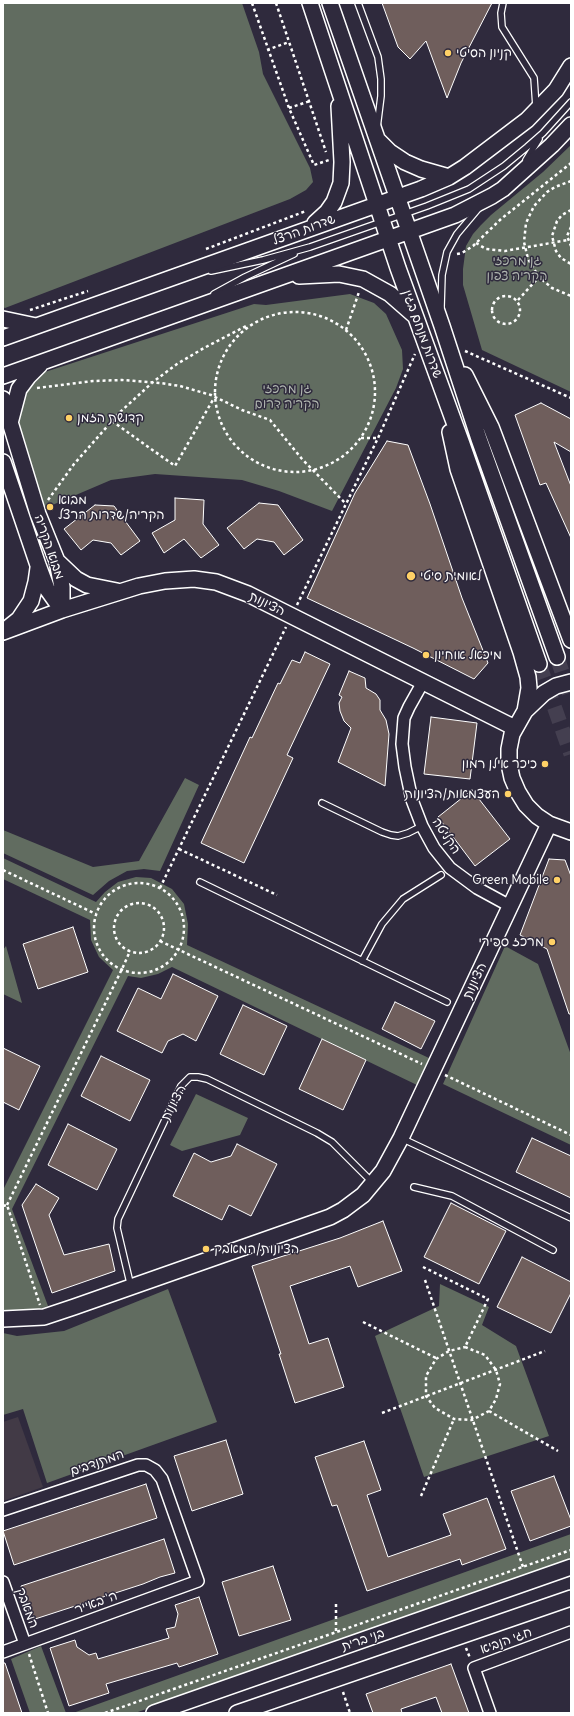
<!DOCTYPE html>
<meta charset="utf-8">
<style>
body{margin:0}
#map{position:relative;width:574px;height:1716px;overflow:hidden;background:#2f2a3d;font-family:Delius,sans-serif}
canvas{display:block}
.frame{position:absolute;inset:0;border:4px solid #fff;pointer-events:none}
</style>
<div id="map">
<canvas width="574" height="1716"></canvas>
<div class="frame"></div>
</div>
<script>
const ctx = document.querySelector('canvas').getContext('2d');
ctx.lineJoin = 'round';
function paint(path, color) { ctx.fillStyle = color; ctx.fill(path, 'evenodd'); }
const poly = rows => new Path2D(rows.map(r => 'M' + r).join(''));
function strokePath(path, color, width, dash) { ctx.strokeStyle = color; ctx.lineWidth = width; ctx.lineCap = dash ? 'butt' : 'round'; ctx.setLineDash(dash || []); ctx.stroke(path); }
function drawText(font, color, halo, rows, align = 'center') {
  ctx.font = font + ' Delius,"Playpen Sans Hebrew",sans-serif'; ctx.lineWidth = 3; ctx.setLineDash([]); ctx.textBaseline = 'middle'; ctx.strokeStyle = halo; ctx.fillStyle = color; for (const [text, x, y, turn = 0] of rows) {
    ctx.save(); ctx.translate(x, y); ctx.rotate((+turn || 0) * Math.PI / 180); ctx.textAlign = isNaN(turn) ? turn : align; if (halo) ctx.strokeText(text, 0, 0); ctx.fillText(text, 0, 0); ctx.restore();
  }
}
paint(poly([
 [18,1417,43,1487,3,1501,3,1422]
]), '#423a46');
paint(poly([
 [3,3,242,3,259,52,263,74,310,168,313,182,306,190,290,199,5,308,3,307],
 [571,145,571,392,482,350,463,285,463,269,466,246,473,234,481,225,491,215,543,172],
 [350,294,374,303,386,314,402,350,403,369,396,388,332,511,279,491,242,480,155,474,111,480,43,509,18,423,20,406,29,389,45,372,254,304,266,305],
 [185,778,199,785,160,871,144,869,127,871,109,881,93,895,3,853,3,830,93,867,139,861],
 [3,858,96,902,105,892,118,882,136,877,151,878,172,889,184,904,188,924,187,945,429,1058,417,1085,172,967,158,974,141,978,128,976,12,1209,48,1306,23,1315,3,1311,3,1190,113,970,99,957,91,940,90,920,3,879],
 [6,946,22,1003,3,994,3,950],
 [505,946,538,964,571,1055,571,1145,443,1084],
 [196,1094,248,1118,240,1135,182,1151,170,1145],
 [440,1284,489,1307,482,1325,516,1346,549,1436,424,1477,375,1336,439,1306],
 [168,1289,217,1422,47,1483,23,1409,3,1415,3,1333,17,1336,64,1331],
 [571,1534,571,1561,135,1713,73,1713],
 [41,1646,66,1713,30,1713,11,1659]
]), '#616c60');
const building = poly([
 [382,3,492,3,461,63,447,98,426,41,410,59,398,47,382,3],
 [541,403,571,419,571,452,554,442,571,486,571,538,546,483,540,485,515,415,541,403],
 [387,441,408,445,430,504,462,598,488,663,474,679,413,648,307,598,355,493,387,441],
 [175,498,204,500,203,524,219,545,201,558,184,539,164,553,152,533,175,520,175,498],
 [259,503,278,505,303,540,284,555,274,542,257,539,244,549,227,528,259,503],
 [95,505,114,506,140,541,121,555,111,543,93,540,81,550,64,529,95,505],
 [305,652,330,664,287,755,293,758,244,863,201,843,250,737,252,738,278,683,280,684,292,660,300,663,305,652],
 [349,671,365,678,366,688,376,694,380,700,380,710,386,720,389,734,385,786,338,762,351,728,344,721,340,711,339,703,342,697,339,695,349,671],
 [431,717,477,723,470,779,424,774,431,717],
 [472,790,510,839,475,866,438,817,472,790],
 [549,859,565,860,571,876,571,1014,569,1014,547,949,520,935,549,859],
 [73,927,88,972,38,989,23,944,73,927],
 [173,974,218,996,196,1041,183,1034,168,1041,162,1053,117,1031,138,988,161,999,173,974],
 [395,1002,435,1021,421,1049,382,1029,395,1002],
 [243,1005,287,1026,264,1075,220,1054,243,1005],
 [322,1039,366,1060,343,1110,299,1089,322,1039],
 [3,1048,40,1066,19,1110,3,1102,3,1048],
 [101,1056,150,1080,130,1121,81,1096,101,1056],
 [68,1124,117,1149,97,1190,48,1165,68,1124],
 [532,1138,571,1156,571,1198,516,1172,532,1138],
 [237,1144,277,1164,251,1216,229,1205,222,1220,173,1196,194,1153,211,1162,231,1156,237,1144],
 [36,1184,59,1198,49,1215,64,1255,109,1244,115,1271,52,1293,22,1205,36,1184],
 [451,1203,506,1231,479,1284,424,1257,451,1203],
 [383,1221,402,1271,358,1287,350,1266,290,1286,309,1344,328,1338,344,1387,295,1403,279,1354,281,1354,252,1266,340,1238,383,1221],
 [522,1257,571,1282,571,1293,551,1333,497,1307,522,1257],
 [226,1440,243,1494,192,1511,174,1456,226,1440],
 [364,1441,381,1490,367,1495,388,1557,451,1535,443,1514,487,1498,506,1549,462,1565,460,1559,367,1591,337,1505,332,1506,315,1457,364,1441],
 [554,1476,571,1520,571,1526,530,1541,511,1491,554,1476],
 [146,1484,157,1518,14,1565,3,1531,146,1484],
 [164,1539,175,1573,160,1577,143,1584,32,1620,21,1586,164,1539],
 [273,1566,291,1620,239,1636,222,1582,273,1566],
 [199,1597,218,1654,179,1667,177,1663,106,1684,109,1693,69,1706,50,1648,75,1640,77,1647,89,1655,96,1653,98,1659,169,1638,166,1629,175,1627,178,1614,175,1605,199,1597],
 [3,1663,5,1663,22,1713,3,1713,3,1663],
 [451,1664,469,1713,442,1713,436,1697,401,1709,402,1713,373,1713,366,1694,451,1664]
]);
paint(building, '#6f5e5c');
strokePath(building, '#fff', 1);
strokePath(poly([
 [557,657,571,699],
 [539,664,571,754]
]), '#443f50', 15, [15, 8]);
const lane = poly([
 [358,3,378,57,381,79,381,96,377,128],
 [503,3,501,13,502,27,534,78,536,107],
 [526,160,539,139],
 [211,271,263,260,310,247,427,206,469,189,504,166,527,147,543,133,571,102],
 [214,294,245,277,294,254],
 [441,307,442,275,447,252,457,234,478,209],
 [322,803,382,832,391,835,398,836,408,833,422,826],
 [200,882,447,1002],
 [362,961,382,924,403,899,441,875],
 [401,1138,571,1218],
 [414,1187,452,1196,553,1250],
 [131,1287,117,1228,118,1219,181,1086,190,1077,198,1077,207,1079,317,1133,332,1142,372,1182]
]);
const street = poly([
 [423,682,409,707,404,718,402,744,405,767,412,800,422,826,434,848,450,868,477,888,510,906],
 [3,1510,138,1465,146,1465,155,1470,162,1479,198,1581,3,1652],
 [3,1582,25,1644],
 [490,1713,474,1668,571,1632]
]);
const secondary = poly([
 [310,3,398,268,462,444,539,664],
 [330,3,442,326,479,439,557,657],
 [378,140,390,152,405,162,421,169,449,177],
 [315,223,327,212,334,202,341,183,342,162,339,106],
 [299,276,339,274,363,279,390,294,414,315],
 [3,319,36,326],
 [3,338,421,189,449,177,465,167,527,120,556,90,571,66],
 [465,375,491,427,571,640],
 [3,376,455,215,492,196,503,189,552,145,571,125],
 [3,399,38,514,57,561,62,587,62,610],
 [10,423,19,389,28,377,40,365],
 [450,432,458,469,521,652,528,677,529,688,525,711],
 [3,462,38,565,47,589,62,610],
 [57,561,76,579,87,585,117,591],
 [9,627,19,619,31,601,36,582,38,568],
 [3,632,62,610,139,586,165,581,194,579,216,582,248,594,515,728],
 [571,682,556,686,544,693,525,711,512,734,509,749,509,764,512,778,518,792,526,805,537,816,549,824,571,832],
 [3,1319,44,1317,74,1307,330,1217,343,1210,363,1195,383,1171,401,1138,549,824],
 [154,1713,571,1567],
 [237,1713,571,1598]
]);
strokePath(lane, '#fff', 8);
strokePath(street, '#fff', 14);
strokePath(secondary, '#fff', 18);
strokePath(poly([
 [252,3,289,108,314,165,329,160],
 [276,3,326,152],
 [267,50,289,42],
 [289,108,310,101],
 [571,181,555,187,547,192,534,206,526,223,524,242,528,259,539,277,552,288,571,296],
 [571,210,562,215,557,221,552,236,556,251,561,258,571,264],
 [571,227,567,236,571,246],
 [476,243,486,249,505,251,568,240],
 [206,249,306,211],
 [457,254,462,253,473,246,501,219,571,163],
 '492 310a14 14 0 1 1 28 0a14 14 0 1 1-28 0Z',
 [518,300,539,277],
 [30,310,88,291],
 '215 392a80 80 0 1 1 160 0a80 80 0 1 1-160 0Z',
 [346,330,359,292],
 [465,351,571,398],
 [37,388,93,381,122,380,160,383,180,386,211,395,242,410,270,420,302,459,346,504],
 [112,421,175,466,214,398],
 [361,438,378,438],
 [48,500,74,464,119,413,153,382,177,364,204,348,248,325],
 [297,605,378,438,415,354],
 [179,849,277,895],
 [3,870,96,914],
 '94 928a45 45 0 1 1 90 0a45 45 0 1 1-90 0Z',
 [160,888,286,627],
 '114 928a25 25 0 1 1 50 0a25 25 0 1 1-50 0Z',
 [160,941,422,1064],
 [445,1075,571,1135],
 [7,1205,122,969,130,951],
 [3,1206,7,1205,40,1305],
 [423,1267,488,1299,465,1347],
 [425,1280,523,1567],
 [363,1322,436,1358],
 [465,1347,485,1355,496,1370,500,1384,496,1399,489,1411,472,1420,454,1419,435,1408,426,1396,426,1376,436,1359,449,1351,465,1347],
 [489,1411,558,1451],
 [382,1413,545,1351],
 [421,1496,454,1419],
 [336,1604,336,1632],
 [466,1648,470,1658],
 [29,1654,48,1713],
 [343,1692,350,1713],
 [105,1713,571,1550]
]), '#fff', 2.5, [3, 3]);
strokePath(lane, '#2f2a3d', 5.5);
strokePath(street, '#2f2a3d', 11);
strokePath(secondary, '#2f2a3d', 15);
for (const [x, y, r, color] of [
 [448,53,4,"#ffd166"],
 [69,418,4,"#ffd166"],
 [50,507,4,"#ffd166"],
 [411,576,5,"#ffd166"],
 [426,655,4,"#ffd166"],
 [545,764,4,"#ffd166"],
 [508,794,4,"#ffd166"],
 [557,880,4,"#ffd166"],
 [552,942,4,"#ffd166"],
 [206,1249,4,"#ffd166"]
]) { const dot = new Path2D(); dot.arc(x, y, r, 0, 2 * Math.PI); ctx.fillStyle = color; ctx.fill(dot); strokePath(dot, '#2f2a3d', 1.5); }
drawText('13px', '#fff', '#2f2a3d', [
 ["קניון הסיטי",456,53],
 ["קדושת הזמן",77,418],
 ["מבוא",58,500],
 ["הקריה/שדרות הרצל",58,515],
 ["לאומית סיטי",420,576],
 ["מיכאל אוחיון",434,655],
 ["כיכר אילן רמון",537,764,"right"],
 ["העצמאות/הציונות",500,794,"right"],
 ["Green Mobile",549,880,"right"],
 ["מרכז ספירי",544,942,"right"],
 ["הציונות/המאבק",214,1249]
], 'left');
drawText('13px', '#fff', '#2f2a3d', [
 ["שדרות הרצל",304,230,-20],
 ["שדרות מנחם בגין",422,334,70],
 ["מבוא הקריה",49,547,71],
 ["הציונות",267,604,26],
 ["הקליטה",446,836,57],
 ["הציונות",475,981,-65],
 ["הציונות",174,1103,-62],
 ["המתנדבים",97,1463,-19],
 ["ה' באייר",96,1603,-20],
 ["המאבק",27,1608,70],
 ["בני ברית",363,1640,-19],
 ["חגי הנביא",506,1641,-20]
]);
drawText('13px', '#b0b6b0', '#2f2a3d', [
 ["גן מרכזי",517,261],
 ["הקריה צפון",517,276],
 ["גן מרכזי",287,389],
 ["הקריה דרום",287,404]
]);
</script>
